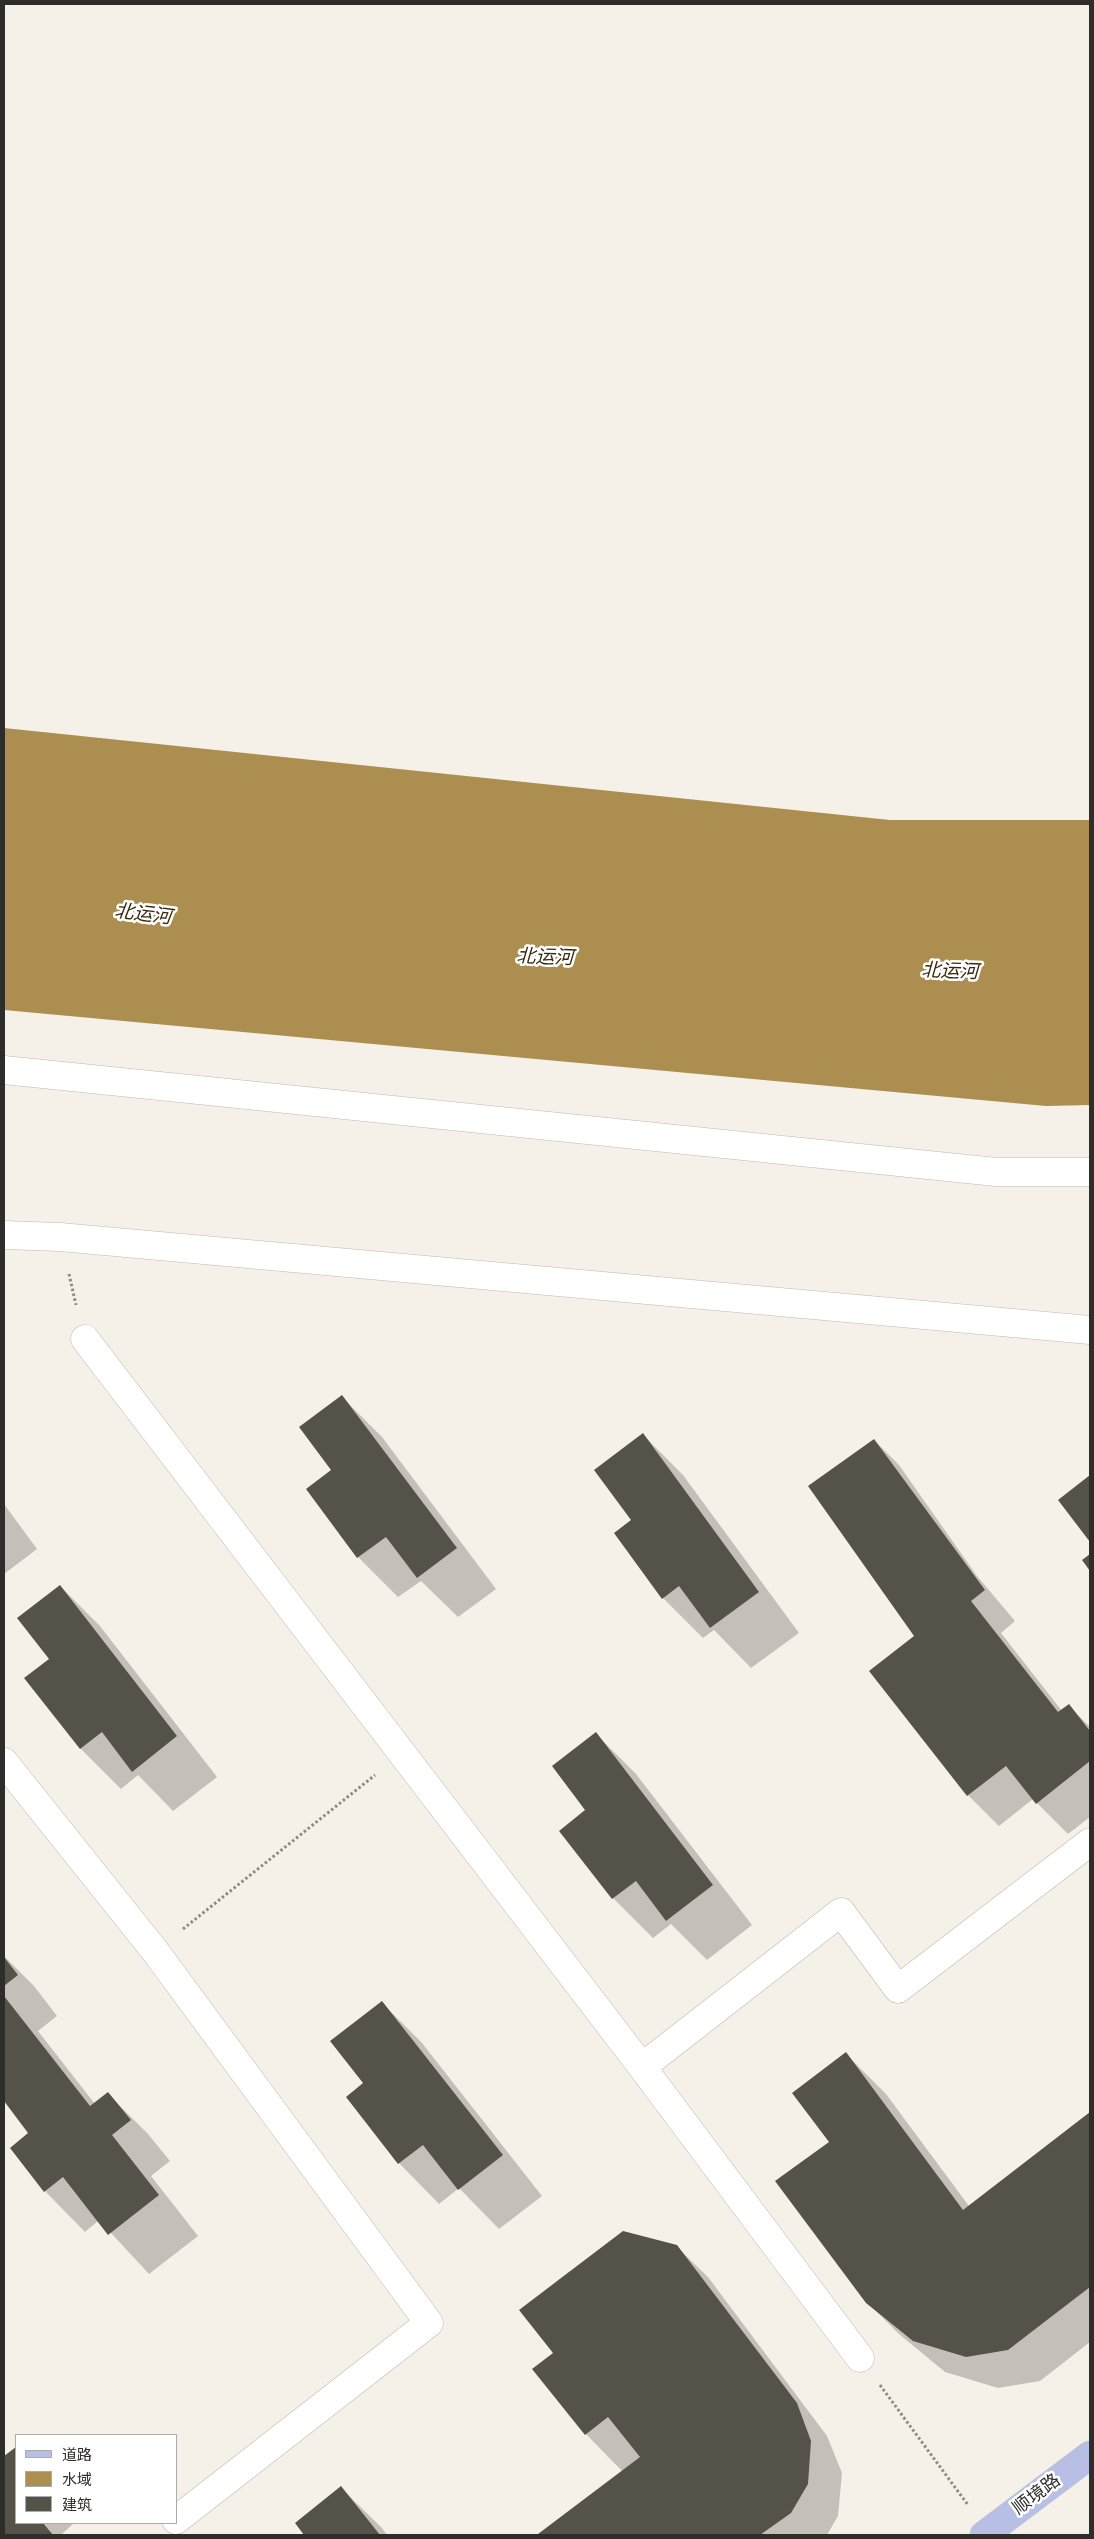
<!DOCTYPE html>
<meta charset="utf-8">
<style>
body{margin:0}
#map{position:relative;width:1094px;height:2539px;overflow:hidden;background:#f6f1e8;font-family:"Varela Round","Noto Sans SC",sans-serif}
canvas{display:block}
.frame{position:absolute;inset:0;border:5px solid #2f2d2a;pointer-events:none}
.legend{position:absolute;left:15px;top:2434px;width:162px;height:90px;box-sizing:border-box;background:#fff;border:1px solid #acabaa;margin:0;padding:6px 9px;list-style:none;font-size:15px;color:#2f2d2a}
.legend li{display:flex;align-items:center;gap:10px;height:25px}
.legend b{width:25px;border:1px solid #acabaa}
</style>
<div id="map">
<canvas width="1094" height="2539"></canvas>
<div class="frame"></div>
<ul class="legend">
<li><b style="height:6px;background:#b8bfe5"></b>道路</li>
<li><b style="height:14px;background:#ac8e50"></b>水域</li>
<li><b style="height:14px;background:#55524a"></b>建筑</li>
</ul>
</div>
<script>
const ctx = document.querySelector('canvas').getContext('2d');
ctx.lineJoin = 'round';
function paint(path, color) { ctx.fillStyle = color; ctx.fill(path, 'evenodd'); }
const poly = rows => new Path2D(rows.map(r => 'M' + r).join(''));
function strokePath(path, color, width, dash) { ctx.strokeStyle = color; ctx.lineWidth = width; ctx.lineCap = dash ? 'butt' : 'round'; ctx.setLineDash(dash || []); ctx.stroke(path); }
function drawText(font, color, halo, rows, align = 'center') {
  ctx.font = font + ' "Varela Round","Noto Sans SC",sans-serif'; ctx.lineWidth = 5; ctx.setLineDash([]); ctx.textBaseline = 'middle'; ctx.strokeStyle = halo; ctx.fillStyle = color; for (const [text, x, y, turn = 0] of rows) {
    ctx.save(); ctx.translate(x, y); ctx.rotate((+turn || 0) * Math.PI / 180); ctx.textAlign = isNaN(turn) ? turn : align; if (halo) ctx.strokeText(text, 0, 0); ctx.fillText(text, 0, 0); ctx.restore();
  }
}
paint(poly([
 [4,728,890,820,1090,820,1090,1105,1046,1106,4,1010]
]), '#ac8e50');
paint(poly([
 [342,1397,382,1437,496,1589,458,1617,421,1581,398,1597,358,1557,333,1471],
 [643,1435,683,1475,799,1633,751,1668,714,1630,703,1638,663,1598,615,1534,633,1521],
 [874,1440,899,1465,977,1576,1015,1621,1001,1633,1062,1711,1069,1706,1090,1727,1090,1817,1068,1834,1033,1799,999,1826,968,1795,916,1636],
 [1090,1476,1090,1540,1060,1501],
 [4,1504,37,1549,4,1574],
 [60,1586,100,1626,217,1777,173,1811,138,1775,121,1789,81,1749,26,1678,50,1659],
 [596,1734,636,1774,752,1925,707,1960,671,1924,653,1938,613,1898,587,1811],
 [4,1956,34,1986,57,2016,38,2031,95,2104,108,2094,148,2134,170,2161,151,2176,198,2236,149,2274,99,2220,85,2232,45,2191,30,2133,4,2099],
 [381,2002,422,2043,542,2196,499,2229,459,2188,439,2204,399,2163,347,2097,365,2083],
 [846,2054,886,2094,969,2206,1090,2113,1090,2342,1040,2381,998,2388,945,2372,899,2334,867,2302,831,2143],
 [676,2246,708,2277,827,2436,842,2473,838,2516,827,2535,540,2534,622,2471,586,2434,555,2353,521,2310,570,2271,572,2273],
 [16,2449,16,2523,74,2523,61,2535,4,2535,4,2458],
 [341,2488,382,2528,387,2535,306,2535,296,2523]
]), '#0003');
paint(poly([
 [342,1395,457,1548,417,1578,386,1537,357,1558,306,1489,331,1470,299,1427],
 [643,1433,759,1592,710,1628,679,1586,662,1599,614,1533,631,1520,594,1470],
 [874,1439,985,1590,971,1601,1058,1712,1069,1704,1090,1731,1090,1761,1036,1804,1006,1766,967,1796,869,1671,914,1636,808,1486],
 [1090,1475,1090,1542,1058,1500],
 [1090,1554,1090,1571,1082,1560],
 [60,1585,177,1736,132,1772,102,1732,80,1749,24,1678,49,1659,17,1618],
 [596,1732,713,1885,666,1921,636,1881,612,1899,559,1831,585,1810,552,1766],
 [4,1957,18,1975,4,1986],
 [4,1996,90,2106,108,2092,131,2120,112,2135,159,2195,108,2235,63,2177,44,2192,10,2148,28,2133,4,2101],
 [382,2001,503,2155,458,2190,423,2145,398,2164,346,2097,363,2083,330,2041],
 [846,2052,963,2210,1090,2112,1090,2287,1008,2350,966,2357,913,2341,866,2303,775,2181,829,2142,792,2093],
 [623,2231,677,2245,797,2403,811,2441,808,2484,791,2513,760,2535,538,2534,640,2457,608,2417,585,2435,532,2369,553,2353,519,2310],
 [16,2447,16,2523,43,2523,53,2535,4,2535,4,2456],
 [341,2486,380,2535,304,2535,295,2523]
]), '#55524a');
const minor = poly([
 [4,1070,996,1172,1090,1172],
 [4,1235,60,1237,1090,1330],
 [85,1339,642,2067,860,2358],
 [4,1762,155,1951,429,2323,176,2520],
 [642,2067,841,1912,898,1989,1090,1842]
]);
const major = poly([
 [984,2535,1090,2455]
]);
strokePath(minor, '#bdb9b1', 29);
strokePath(major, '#d1d1d0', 29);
strokePath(poly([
 [69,1274,76,1305],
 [183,1929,375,1775],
 [880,2385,968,2505]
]), '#8d8984', 3, [2.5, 2.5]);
strokePath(minor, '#fff', 28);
strokePath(major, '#b8bfe5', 28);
drawText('18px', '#2f2d2a', '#fff', [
 ["顺境路",1037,2495,-37]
]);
drawText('italic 19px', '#382a0e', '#fff', [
 ["北运河",143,915,7],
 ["北运河",545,958,2],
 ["北运河",950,972,2]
]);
</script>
